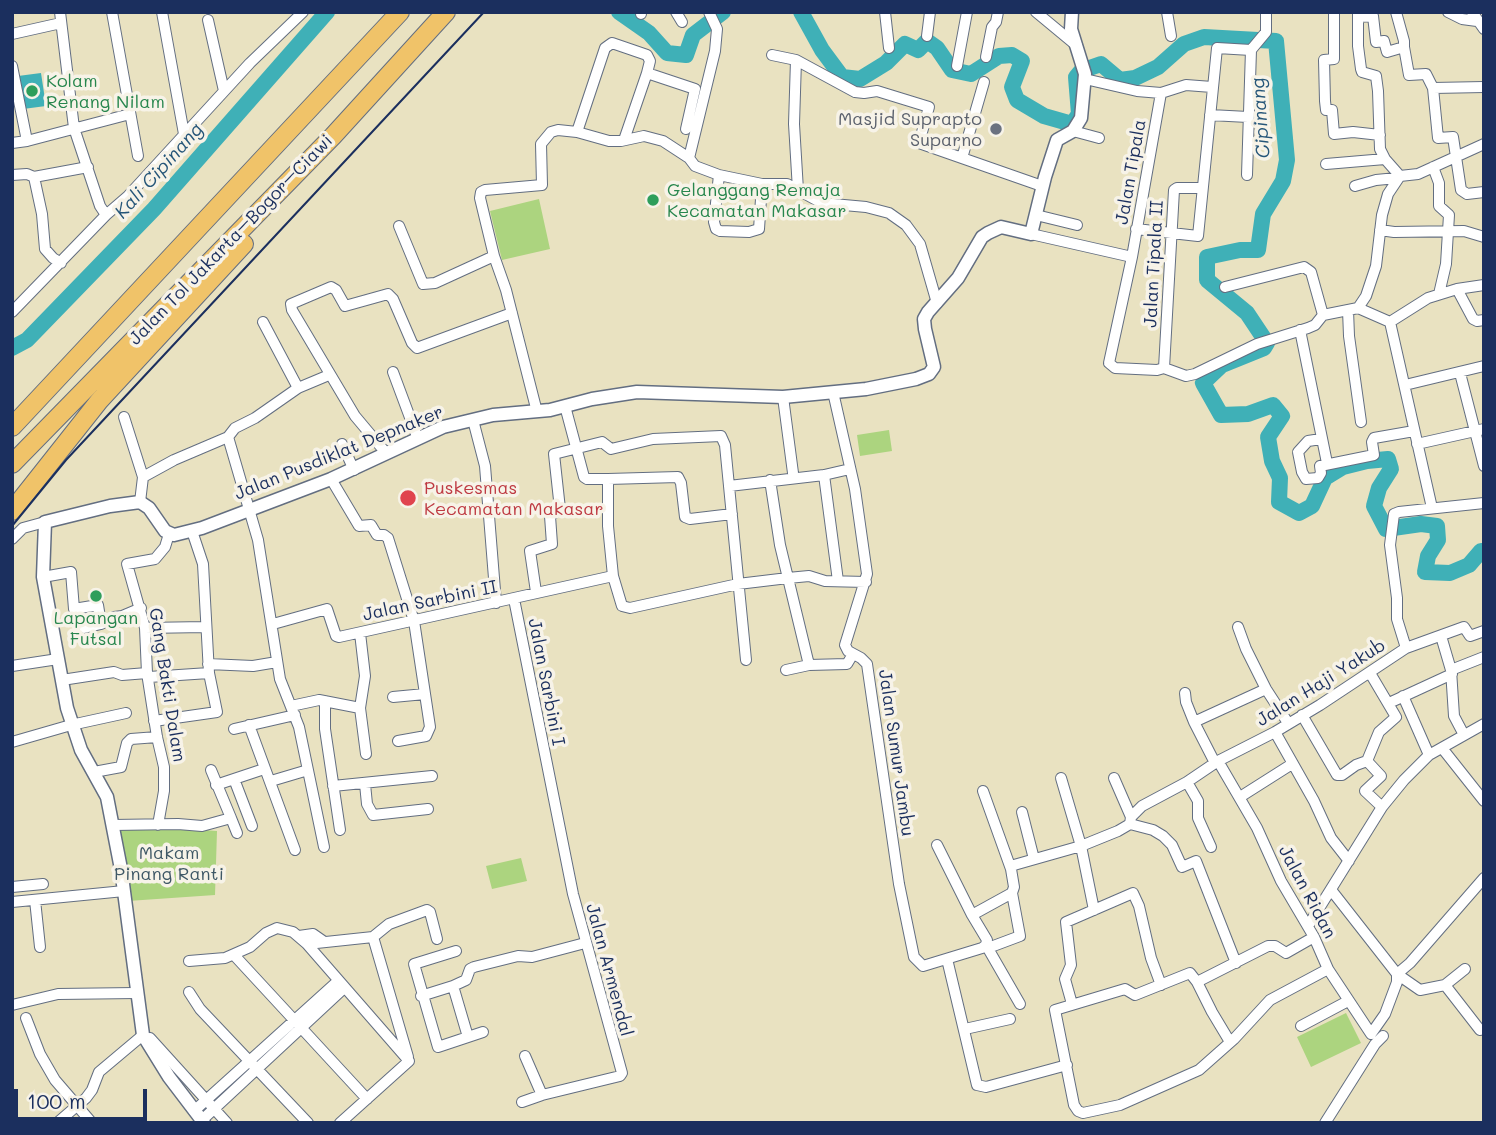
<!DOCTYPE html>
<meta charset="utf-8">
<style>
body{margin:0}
#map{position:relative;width:1496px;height:1135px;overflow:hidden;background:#e9e2c1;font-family:Mali,sans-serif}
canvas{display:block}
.frame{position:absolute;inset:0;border:14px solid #1b2f5e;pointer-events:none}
.scale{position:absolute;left:14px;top:1089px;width:133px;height:32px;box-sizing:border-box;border:4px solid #1b2f5e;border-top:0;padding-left:9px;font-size:21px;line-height:24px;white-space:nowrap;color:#1b2f5e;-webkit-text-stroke:5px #f7f3e8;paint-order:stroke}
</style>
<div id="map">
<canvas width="1496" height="1135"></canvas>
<div class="frame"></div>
<div class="scale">100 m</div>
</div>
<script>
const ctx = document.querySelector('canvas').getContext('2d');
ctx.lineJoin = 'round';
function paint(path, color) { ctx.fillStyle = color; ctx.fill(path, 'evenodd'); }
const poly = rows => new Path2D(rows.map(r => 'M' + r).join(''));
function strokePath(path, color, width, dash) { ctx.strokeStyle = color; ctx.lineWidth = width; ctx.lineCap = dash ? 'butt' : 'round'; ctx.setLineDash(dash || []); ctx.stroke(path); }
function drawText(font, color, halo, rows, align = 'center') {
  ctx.font = font + ' Mali,sans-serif'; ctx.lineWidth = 7; ctx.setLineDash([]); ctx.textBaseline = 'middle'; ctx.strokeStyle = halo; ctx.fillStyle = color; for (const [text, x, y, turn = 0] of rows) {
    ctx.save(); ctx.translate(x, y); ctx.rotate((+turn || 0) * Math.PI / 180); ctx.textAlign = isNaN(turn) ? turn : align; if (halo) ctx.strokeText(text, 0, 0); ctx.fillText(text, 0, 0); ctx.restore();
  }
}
paint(poly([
 [539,199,550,249,502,260,490,211],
 [889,430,892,451,860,456,857,435],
 [117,824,217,831,215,895,128,901],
 [521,858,527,881,492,889,486,866],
 [1346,1013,1361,1043,1311,1067,1297,1037]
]), '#acd47f');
paint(poly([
 [41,73,46,106,23,109,18,76]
]), '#3fb0b7');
strokePath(poly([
 [619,12,649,33,667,53,686,55,693,35,723,12],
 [801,12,822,50,842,77,860,79,886,63,905,44,918,50,927,41,937,48,952,70,971,74,999,56,1012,55,1022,61,1012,87,1017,100,1044,116,1072,124,1079,114,1076,77,1081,71,1101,64,1120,80,1135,78,1158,67,1184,44,1204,37,1276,41,1287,160,1283,181,1263,214,1258,250,1240,250,1207,257,1207,280,1247,313,1267,343,1264,348,1222,365,1203,383,1221,415,1248,414,1273,405,1282,416,1268,437,1272,461,1280,478,1279,502,1299,513,1312,506,1325,478,1343,467,1367,461,1388,459,1391,469,1379,488,1374,506,1386,529,1421,524,1437,526,1438,540,1428,556,1425,572,1450,573,1469,565,1481,551,1484,551],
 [12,348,27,340,154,209,327,12]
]), '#3fb0b7', 16);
const minor = poly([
 [60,12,74,128,100,206,106,215],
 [112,12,138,156],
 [162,12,184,134],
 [676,12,682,22],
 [885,12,889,48],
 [1036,12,1077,46],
 [1167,12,1171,36],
 [1334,12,1334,59,1324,60,1325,101,1326,110,1332,110,1334,134,1353,132,1380,135],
 [1396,12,1404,41,1404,47],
 [1448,12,1462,19,1477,21],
 [1472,12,1484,29],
 [1358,13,1358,46,1361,69,1362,72,1376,76,1378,91,1380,149,1385,159,1400,176],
 [641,14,641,12],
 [1358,17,1373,16,1376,42,1384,41,1387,52,1404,47,1409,75,1426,74,1433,88,1484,87],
 [208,20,224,91],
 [12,34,61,23],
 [927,36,930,12],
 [1251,50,1266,32,1266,12],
 [772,55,796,60,794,124,798,190],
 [986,57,992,27,996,22,998,12],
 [796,60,855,92,864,93,877,91,929,107,919,143,1042,186],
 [12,66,27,141],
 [957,66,967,12],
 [1085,79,1137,91,1161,93,1186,85,1212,87],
 [1433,88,1438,138,1453,137,1461,190,1467,194,1484,192],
 [1161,93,1132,257,1109,363,1115,368,1157,370,1164,368],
 [1210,115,1248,117],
 [1073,131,1099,138],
 [577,132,605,48,612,43,647,55,650,61,647,73,695,89,686,129],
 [624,140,647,73],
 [12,143,27,141,130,114],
 [689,158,715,51,717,29,709,12],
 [962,158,984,82],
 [1326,164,1385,159],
 [1433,167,1439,183,1439,206,1449,215,1446,264,1439,294],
 [12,175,27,174,34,177],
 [719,175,714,222,716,229,720,231,749,232,759,229,762,184],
 [1247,175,1251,50],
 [1400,176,1418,174,1484,144],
 [1355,186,1376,180,1397,178],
 [1036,215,1077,225],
 [399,226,423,284,435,283,494,256],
 [1136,229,1198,236,1217,48,1251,50],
 [1380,230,1394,232,1464,231,1484,237],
 [1031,234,1132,257],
 [61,263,53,258,45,249,42,214,34,177,88,167],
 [1225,287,1304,267,1311,272,1323,315],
 [1457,289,1473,319,1477,321,1484,320],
 [1358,308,1366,296,1376,266,1382,215,1388,194,1400,176],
 [1348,310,1349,336,1361,422],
 [12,312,106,215,128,196,250,63,303,12],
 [263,322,298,388],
 [1390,322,1432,508],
 [1390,322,1428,298,1457,289,1484,285],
 [1300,330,1327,463],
 [1164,368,1186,376,1195,374,1257,344,1308,328,1315,325,1323,315,1358,308,1390,322],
 [1164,368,1174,190,1177,188,1202,188],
 [393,372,418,439],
 [1460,373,1484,466],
 [1405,385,1484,366],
 [833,392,855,489,867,574,845,645,848,651,861,658,867,664,899,884,914,957,923,966,982,948,986,945,987,940,972,915,1012,893,1014,887,1011,869,1014,865,1081,846,1118,831,1130,824,1131,817,1142,806,1187,782,1218,761,1275,732,1320,705,1406,648,1464,627,1470,636,1484,631],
 [783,397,793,473],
 [565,406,584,477,587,479,608,479],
 [537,412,506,290,494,256,480,198,481,192,485,190,542,185,541,144,551,132,558,130,577,132,609,141,621,141,644,136,663,141,689,158,695,166,719,175,762,184,787,184,822,203,866,207,889,213,906,225,920,244,937,303],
 [124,417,143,477,140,502],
 [473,420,485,466,496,603],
 [228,437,258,540,280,679,299,727,324,847],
 [1321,439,1308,441,1298,452,1302,472,1306,479,1318,478,1321,473,1320,466,1374,455,1372,442,1374,438,1414,431],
 [342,444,354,470],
 [1417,444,1484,429],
 [386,453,355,416,292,310,291,304,331,287,336,290,345,306,388,294,393,299,412,343,417,348,512,313],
 [824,475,838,581],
 [143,477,174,460,228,437,235,428,255,418,298,388,329,375],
 [331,479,359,526,371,525,377,535,384,535,388,538,414,621,430,727,426,736,398,741],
 [770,480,780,545,809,665],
 [729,486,824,475,850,469],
 [732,514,690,519,685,517,681,483,678,477,608,479,608,526,613,576,622,606,630,608,738,584,788,578,809,576,825,581,866,582],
 [12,539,23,528,45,522],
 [43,577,71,572,74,609,98,605,101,624],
 [536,592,530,551,552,544,550,516,560,509,554,454,602,442,611,449,653,439,721,436,725,445,746,660],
 [514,599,573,894,622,1073,620,1076,542,1095,522,1102],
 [273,624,327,609,336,636,339,637,613,576],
 [1238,627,1246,649,1266,689,1288,723],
 [84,628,101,624,114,617,122,616,141,608],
 [145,628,205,627],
 [360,633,365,676,360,708,366,754],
 [1441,636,1451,670,1454,716,1464,735],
 [1406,648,1397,619,1397,598,1390,545,1394,514,1399,512,1484,503],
 [208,664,253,666,277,662],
 [12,666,58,659],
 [786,670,809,665,847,664,853,654],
 [1451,670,1484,657],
 [149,677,209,673],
 [62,680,114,672,122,675,147,673],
 [1185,693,1186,702,1194,722,1215,763],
 [1403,696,1429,755],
 [393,697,425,694],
 [325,701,325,729,340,830],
 [1389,703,1452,674],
 [291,706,319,700,360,708],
 [1302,715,1337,775,1342,775,1356,765,1367,761],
 [154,721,217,712,209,673,203,564,192,531],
 [1194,722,1266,689],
 [249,725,295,850],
 [234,729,295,715],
 [1275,732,1314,801,1331,838,1349,861],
 [12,742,71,725,126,713],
 [1442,748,1484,801],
 [1218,761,1257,828,1281,881,1314,937,1328,969,1371,1034,1385,1014,1397,982,1397,974],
 [1367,761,1379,732,1396,717,1370,673],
 [1367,761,1381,776,1365,791,1382,807],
 [94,772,121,767,127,743,131,739,157,737],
 [1061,778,1081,846,1094,910],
 [1114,778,1131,817],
 [234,779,252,826],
 [271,781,308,770],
 [1187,782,1198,801,1198,818,1211,847],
 [365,784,367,804,373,815,428,809],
 [216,785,264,769],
 [333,786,432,776],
 [983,791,1011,869],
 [1240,797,1292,764],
 [1022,812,1034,859],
 [231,818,237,833],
 [1130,824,1153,830,1163,836,1172,845,1182,867,1196,861,1236,963],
 [113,825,178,824,202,826,231,818,211,770],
 [158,825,164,791,164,767,157,737,147,673,145,628,127,564,155,559,165,547,169,534],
 [937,845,972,915],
 [12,887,43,884],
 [1332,891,1397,974,1420,990,1445,985,1465,969],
 [35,900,40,947],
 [12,902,124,891],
 [1308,926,1382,807,1404,780,1429,755,1484,724],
 [299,936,313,934,323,941],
 [373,937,408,1057],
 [373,937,389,924,427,910,430,912,437,939],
 [1314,937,1286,953,1275,946,1268,946,1197,982,1190,973,1135,995,1125,989,1055,1010,1074,1105,1078,1111,1083,1113,1120,1105,1199,1070,1234,1039,1270,1000,1328,969],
 [307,944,373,937],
 [986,945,1020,1004],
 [988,948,1020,936,1012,893],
 [456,951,414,964,438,1047,483,1032],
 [234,955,367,1099],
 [947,959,977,1085,986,1087,1067,1065],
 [189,961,225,958,250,947,266,933,277,928,293,932,307,944,409,1061],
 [1397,974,1410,963,1484,878],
 [1197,982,1212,1012,1230,1042],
 [1445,985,1480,1030],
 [453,986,466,980,470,969,474,967,518,956,532,957,585,943],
 [189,992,200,1009,308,1123],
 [421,996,453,986,468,1037],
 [1072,1004,1065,979,1071,965,1066,922,1133,893,1139,906,1151,958,1161,985],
 [12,1005,58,994,136,993],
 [26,1018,40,1054,55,1080,92,1123],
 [1301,1026,1348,1001],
 [965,1029,1010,1019],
 [150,1038,227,1123],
 [525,1056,542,1095],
 [194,1111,338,981],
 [202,1120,344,988],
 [57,1123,86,1098,92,1090,99,1072,143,1035],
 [340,1123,409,1061],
 [1325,1123,1375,1044,1383,1036]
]);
const tertiary = poly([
 [204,1123,169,1077,143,1035,121,869,107,797,81,750,67,708,43,577,45,522,110,506,140,502,149,508,165,531,174,535,202,528,331,479,443,427,493,415,550,410,592,399,637,392,783,397,866,389,916,379,929,374,934,367,925,329,924,319,928,312,958,278,982,237,988,233,1001,227,1031,234,1045,177,1057,140,1073,131,1081,118,1085,74,1071,29,1072,12]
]);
const motorway = poly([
 [12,427,400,12],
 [12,464,333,136,446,12],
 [12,511,99,401,244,244]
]);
strokePath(minor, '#636e81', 12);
strokePath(tertiary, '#636e81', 15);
strokePath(motorway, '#636e81', 20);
strokePath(minor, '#fff', 10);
strokePath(tertiary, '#fff', 12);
strokePath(motorway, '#f0c369', 18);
strokePath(poly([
 [12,526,66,460,484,12]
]), '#1b2f5e', 2);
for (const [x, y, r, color] of [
 [32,91,7,"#2e9e5b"],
 [996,129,7,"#6b7280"],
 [653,200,7,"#2e9e5b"],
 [408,498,9,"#e0444e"],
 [96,596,7,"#2e9e5b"]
]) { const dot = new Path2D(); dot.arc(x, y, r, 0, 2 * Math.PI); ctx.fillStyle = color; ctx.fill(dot); strokePath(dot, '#f7f3e8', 2.5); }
drawText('18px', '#27864d', '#f7f3e8', [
 ["Kolam",46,81],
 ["Renang Nilam",46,102],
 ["Gelanggang Remaja",667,190],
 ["Kecamatan Makasar",667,211],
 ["Lapangan",96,618,"center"],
 ["Futsal",96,639,"center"]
], 'left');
drawText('18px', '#5b616d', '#f7f3e8', [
 ["Masjid Suprapto",982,119],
 ["Suparno",982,140]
], 'right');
drawText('18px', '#1b2f5e', '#f7f3e8', [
 ["Jalan Tipala",1131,172,-80],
 ["Jalan Tol Jakarta–Bogor–Ciawi",231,240,-46],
 ["Jalan Tipala II",1154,264,-87],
 ["Jalan Pusdiklat Depnaker",339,453,-22],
 ["Jalan Sarbini II",430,601,-12],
 ["Jalan Sarbini I",546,682,79],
 ["Jalan Haji Yakub",1321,683,-32],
 ["Gang Bakti Dalam",167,685,81],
 ["Jalan Sumur Jambu",896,753,82],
 ["Jalan Ridan",1307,892,62],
 ["Jalan Armendal",609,970,75]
]);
drawText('18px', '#be3a42', '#f7f3e8', [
 ["Puskesmas",424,488],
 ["Kecamatan Makasar",424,509]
], 'left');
drawText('18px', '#3f5866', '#f7f3e8', [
 ["Makam",169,853],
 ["Pinang Ranti",169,874]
]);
drawText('italic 19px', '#265679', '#f7f3e8', [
 ["Cipinang",1261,118,-94],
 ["Kali Cipinang",159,171,-48]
]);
</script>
